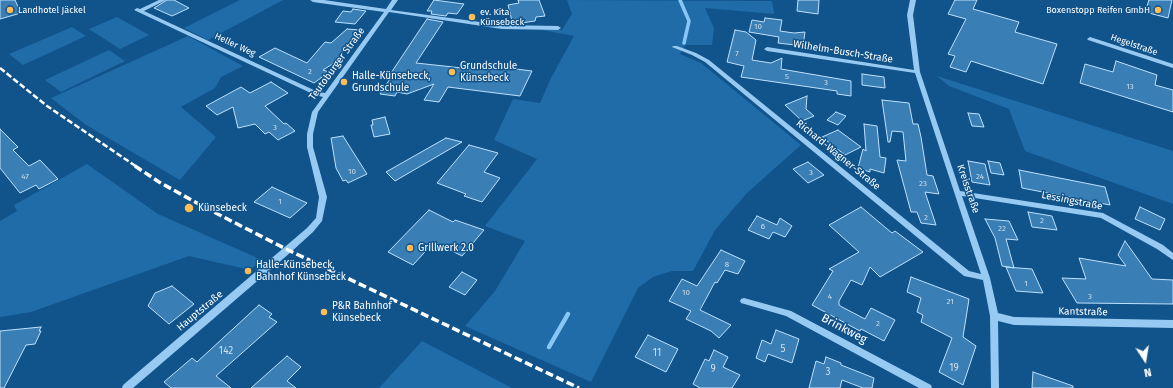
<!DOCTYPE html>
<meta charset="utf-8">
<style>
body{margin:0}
#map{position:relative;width:1173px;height:388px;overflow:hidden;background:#11538b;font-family:"Fira Sans",sans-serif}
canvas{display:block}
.north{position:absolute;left:1125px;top:340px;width:40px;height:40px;-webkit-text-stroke:3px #11538b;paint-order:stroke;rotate:168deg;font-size:11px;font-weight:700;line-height:16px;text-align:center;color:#fff}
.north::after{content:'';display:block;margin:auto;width:14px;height:18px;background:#fff;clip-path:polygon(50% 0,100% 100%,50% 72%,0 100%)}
</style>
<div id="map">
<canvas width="1173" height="388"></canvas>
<div class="north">N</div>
</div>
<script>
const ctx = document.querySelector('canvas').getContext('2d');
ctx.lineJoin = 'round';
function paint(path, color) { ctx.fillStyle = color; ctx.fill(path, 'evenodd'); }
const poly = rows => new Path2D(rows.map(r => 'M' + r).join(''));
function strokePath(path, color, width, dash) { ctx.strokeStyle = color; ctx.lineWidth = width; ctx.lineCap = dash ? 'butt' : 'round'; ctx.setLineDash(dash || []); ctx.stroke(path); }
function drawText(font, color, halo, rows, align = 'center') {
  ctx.font = font + ' "Fira Sans",sans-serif'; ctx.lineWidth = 3; ctx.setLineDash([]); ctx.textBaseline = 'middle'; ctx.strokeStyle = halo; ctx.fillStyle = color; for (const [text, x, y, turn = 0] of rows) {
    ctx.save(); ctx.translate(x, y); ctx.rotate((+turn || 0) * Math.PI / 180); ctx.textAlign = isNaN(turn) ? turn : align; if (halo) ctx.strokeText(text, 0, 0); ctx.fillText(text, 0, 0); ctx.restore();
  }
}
paint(poly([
 [240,0,283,0,208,40,184,28],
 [567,0,772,1,774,14,705,8,714,28,712,45,685,45,680,54,701,63,801,145,747,193,715,230,693,271,672,271,653,277,638,288,591,382,465,326,495,291,525,241,485,226,537,159,494,140,513,99,540,103,551,78,574,36,542,30,562,30,572,14],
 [117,17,149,35,120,49,89,29],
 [72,27,86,36,23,65,9,54],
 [188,36,243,66,221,77,215,88,181,107,216,137,180,180,86,125,51,98],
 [109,50,125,61,61,92,45,80],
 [937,76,1173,151,1173,204,1025,151,1009,109,949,86],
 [87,164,158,214,262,260,250,270,189,256,31,312,0,317,0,221,17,211,14,205],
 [422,341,512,388,379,388]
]), '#1f6ca9');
strokePath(poly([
 [680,0,689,21,684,43]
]), '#88c7f5', 3.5);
strokePath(poly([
 [549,347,568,314]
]), '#88c7f5', 4.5);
const building = poly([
 [0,0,15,0,21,13,0,19,0,0],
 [167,0,174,0,189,8,172,16,154,8,167,0],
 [434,0,464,4,457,14,448,13,446,16,431,14,432,11,427,11,434,0],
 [518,0,539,0,545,16,536,17,535,21,521,23,520,20,512,21,508,5,519,3,518,0],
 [798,0,819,0,818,14,797,11,798,0],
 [955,0,977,0,973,9,1019,22,1015,32,1057,44,1043,84,971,61,966,72,950,67,955,56,948,54,966,19,948,14,955,0],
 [1149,0,1172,0,1168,18,1145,12,1149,0],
 [353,9,366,11,355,24,335,22,343,11,351,12,353,9],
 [765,18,782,20,780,31,794,33,805,32,803,46,778,43,779,37,749,32,752,20,764,22,765,18],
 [427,19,443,22,416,63,481,70,484,65,532,71,520,96,448,87,439,102,424,100,434,84,407,94,397,92,395,96,380,94,390,79,387,79,427,19],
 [347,29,360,30,334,63,323,70,329,72,314,83,259,57,275,48,307,63,325,42,331,43,347,29],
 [735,30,746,32,756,40,752,60,771,63,782,58,781,69,851,81,851,96,837,94,837,91,741,77,744,66,727,62,735,30],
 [1116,61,1157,75,1155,85,1173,90,1173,112,1080,83,1085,64,1113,72,1116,61],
 [862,74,884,77,885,88,862,85,862,74],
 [271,82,288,93,265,106,284,124,286,123,295,131,278,140,269,132,265,134,255,124,238,128,233,107,217,115,206,106,241,87,250,93,271,82],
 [807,96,806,109,814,116,802,121,785,105,807,96],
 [882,100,909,103,913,124,918,124,921,137,927,175,933,176,939,194,925,192,936,225,921,223,917,212,911,212,897,160,906,161,903,132,892,131,890,142,888,142,882,100],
 [836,112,846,116,838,125,827,120,836,112],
 [968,113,979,114,984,127,972,126,968,113],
 [385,117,390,134,374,137,371,125,373,125,372,120,385,117],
 [864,124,877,126,880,157,886,158,884,173,870,169,870,172,858,168,863,149,866,151,864,124],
 [0,129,18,147,13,150,29,166,40,160,58,179,39,189,36,185,20,193,0,168,0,129],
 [838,130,861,147,845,155,822,137,838,130],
 [343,136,367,174,348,183,346,180,343,181,336,168,331,138,343,136],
 [446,138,462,142,395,181,386,172,446,138],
 [469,145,498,153,484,172,500,178,482,202,464,196,466,194,437,183,469,145],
 [968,161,985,164,990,185,972,182,968,161],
 [988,161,1000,163,1004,175,991,173,988,161],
 [808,162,824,175,808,183,793,169,808,162],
 [1019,170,1105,187,1110,205,1022,188,1019,170],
 [272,187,307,203,290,218,254,202,272,187],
 [861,207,892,233,895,231,923,252,880,277,870,267,862,285,851,280,839,301,839,305,842,307,865,319,871,308,895,320,884,341,861,329,860,331,812,305,833,271,829,269,859,252,829,225,861,207],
 [1140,207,1165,219,1160,230,1135,219,1140,207],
 [429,210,453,222,455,220,484,230,462,256,434,242,413,265,388,252,429,210],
 [1028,212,1052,216,1057,230,1032,227,1028,212],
 [757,216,777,225,780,218,792,226,785,237,773,232,769,239,748,230,757,216],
 [985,219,1009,221,1018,240,1006,239,1014,268,1002,266,995,238,985,219],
 [1125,241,1152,279,1173,280,1173,304,1077,303,1062,278,1086,279,1079,258,1126,266,1118,255,1125,241],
 [721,250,745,261,738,274,725,270,717,283,715,282,700,310,731,325,719,338,711,331,686,319,691,311,669,301,682,279,697,286,721,250],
 [1006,267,1032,269,1043,293,1016,291,1006,267],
 [462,272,477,280,465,295,449,287,462,272],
 [911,277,969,299,963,337,976,346,963,385,939,372,952,338,921,322,923,315,917,312,921,298,907,292,911,277],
 [172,286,194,304,169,324,148,306,155,293,172,286],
 [259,305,272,314,269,317,277,322,216,376,231,388,171,388,164,382,192,358,197,362,259,305],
 [41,327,39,331,41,331,35,344,26,345,4,388,0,388,0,331,41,327],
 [776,330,799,339,792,363,768,354,765,362,756,358,762,340,771,344,776,330],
 [648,335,678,349,666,372,635,357,648,335],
 [714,350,728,357,723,367,740,375,732,388,700,388,693,384,705,359,709,361,714,350],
 [287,356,301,367,287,381,296,388,251,388,287,356],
 [826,357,841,363,841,365,874,378,872,388,863,388,842,380,840,388,809,388,816,361,824,364,826,357],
 [1033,372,1073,386,1073,388,1032,388,1033,372]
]);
paint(building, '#397eb5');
strokePath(building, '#bee1fd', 1);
paint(poly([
 [159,0,166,0,144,11,318,92,325,93,384,12,313,2,310,0,324,0,386,9,392,0,398,0,391,10,502,25,558,26,561,28,558,30,502,29,389,12,318,112,313,134,313,147,327,197,322,221,313,232,291,252,133,388,122,388,123,385,307,228,316,218,319,197,307,147,307,134,312,112,323,97,315,95,134,10,137,8,140,9,159,0],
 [910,0,916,0,913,15,920,72,960,191,1103,213,1163,245,1173,253,1173,260,1157,249,1101,218,962,196,990,278,998,313,1014,317,1173,320,1173,328,1014,325,998,321,999,388,991,388,990,316,983,280,964,276,705,62,692,55,672,47,673,46,677,46,696,53,709,60,969,271,981,274,915,73,767,51,764,49,767,47,914,70,907,15,910,0],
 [1090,37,1173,64,1173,68,1088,40,1087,39,1090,37],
 [744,298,791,311,931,385,932,388,919,388,786,316,741,303,740,301,741,299,744,298]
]), '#97caf2');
strokePath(poly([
 [0,68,47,106,137,167]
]), '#fff', 2.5, [6, 2.5]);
strokePath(poly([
 [135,166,159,182,206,208,288,250,579,388]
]), '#fff', 3.5, [8, 3.5]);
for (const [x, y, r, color] of [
 [10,10,4,"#ffbd58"],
 [1158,10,4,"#ffbd58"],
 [472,17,4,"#ffbd58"],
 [452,72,4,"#ffbd58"],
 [344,82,4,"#ffbd58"],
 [189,208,5,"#ffbd58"],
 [410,248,4,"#ffbd58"],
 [248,271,4,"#ffbd58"],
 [324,312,4,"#ffbd58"]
]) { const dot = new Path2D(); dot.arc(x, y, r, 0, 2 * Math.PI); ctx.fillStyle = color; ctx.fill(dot); strokePath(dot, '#11538b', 1.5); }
drawText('8px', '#cedfec', null, [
 ["10",758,27],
 ["7",737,54],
 ["2",310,72],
 ["5",787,77],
 ["3",826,83],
 ["13",1130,87],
 ["3",275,128],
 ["10",352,172],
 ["3",811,173],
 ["47",25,177],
 ["24",980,177],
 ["23",923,184],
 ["1",280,202],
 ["2",926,218],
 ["2",1042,221],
 ["6",763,227],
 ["22",1002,229],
 ["8",727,265],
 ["1",1026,284],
 ["10",686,293],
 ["4",830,297],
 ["3",1090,297],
 ["21",950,302],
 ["2",878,324]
]);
drawText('9px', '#fff', '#11538b', [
 ["Landhotel Jäckel",18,10],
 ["Boxenstopp Reifen GmbH",1150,10,"right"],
 ["ev. Kita",480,12],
 ["Künsebeck",480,22]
], 'left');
drawText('9px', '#fff', '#11538b', [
 ["Heller Weg",235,45,25],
 ["Hegelstraße",1134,45,19]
]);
drawText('10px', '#fff', '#11538b', [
 ["Wilhelm-Busch-Straße",843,52,9],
 ["Teutoburger Straße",337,64,-54],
 ["Richard-Wagner-Straße",838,155,39],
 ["Kreisstraße",968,189,71],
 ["Lessingstraße",1072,201,11],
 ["Hauptstraße",200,311,-40],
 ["Kantstraße",1083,312,1]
]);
drawText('10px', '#fff', '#11538b', [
 ["Grundschule",460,66],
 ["Künsebeck",460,78],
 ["Halle-Künsebeck,",352,76],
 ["Grundschule",352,88],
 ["Künsebeck",198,208],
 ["Grillwerk 2.0",418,248],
 ["Halle-Künsebeck,",256,265],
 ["Bahnhof Künsebeck",256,277],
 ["P&R Bahnhof",332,306],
 ["Künsebeck",332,318]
], 'left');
drawText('10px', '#cedfec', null, [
 ["5",783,349],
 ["142",226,351],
 ["11",657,353],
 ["19",954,368],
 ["9",713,369],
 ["3",828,372]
]);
drawText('12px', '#fff', '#11538b', [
 ["Brinkweg",844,329,28]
]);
</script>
